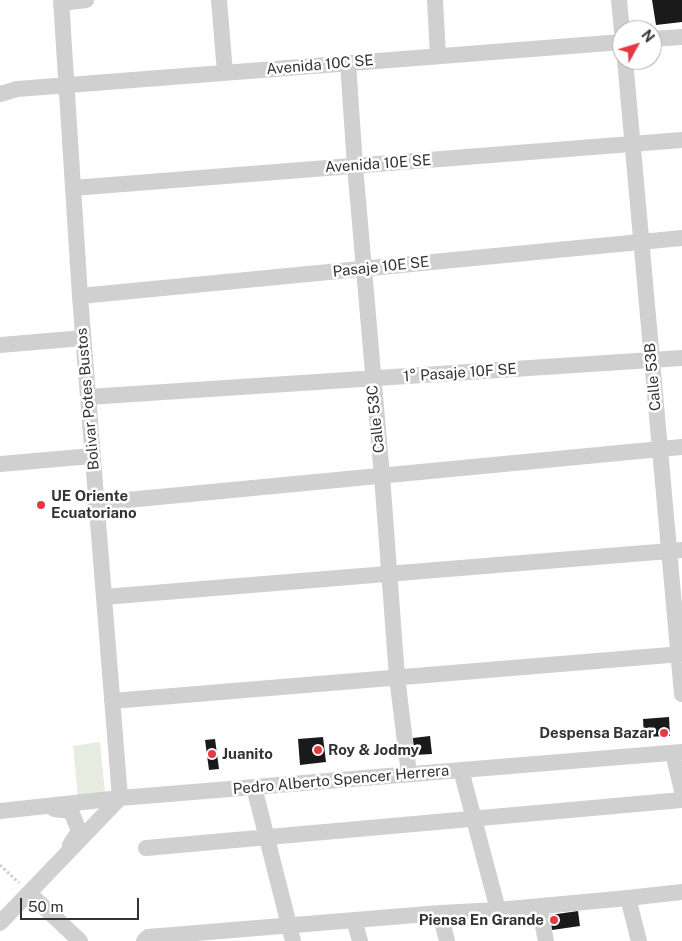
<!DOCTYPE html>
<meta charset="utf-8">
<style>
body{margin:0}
#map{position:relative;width:682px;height:941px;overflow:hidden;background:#fff;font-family:"Public Sans",sans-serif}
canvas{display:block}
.north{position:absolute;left:612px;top:20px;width:50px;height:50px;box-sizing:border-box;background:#fff;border:1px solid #adadad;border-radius:50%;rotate:51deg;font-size:14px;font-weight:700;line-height:20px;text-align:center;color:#333}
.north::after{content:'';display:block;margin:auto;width:18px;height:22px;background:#e63946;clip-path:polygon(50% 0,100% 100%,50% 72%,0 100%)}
.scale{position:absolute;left:20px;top:898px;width:119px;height:22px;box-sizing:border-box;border:2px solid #333;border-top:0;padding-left:6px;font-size:15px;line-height:18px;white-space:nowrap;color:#333;-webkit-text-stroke:4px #fff;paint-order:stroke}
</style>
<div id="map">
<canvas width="682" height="941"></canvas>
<div class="north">N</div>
<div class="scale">50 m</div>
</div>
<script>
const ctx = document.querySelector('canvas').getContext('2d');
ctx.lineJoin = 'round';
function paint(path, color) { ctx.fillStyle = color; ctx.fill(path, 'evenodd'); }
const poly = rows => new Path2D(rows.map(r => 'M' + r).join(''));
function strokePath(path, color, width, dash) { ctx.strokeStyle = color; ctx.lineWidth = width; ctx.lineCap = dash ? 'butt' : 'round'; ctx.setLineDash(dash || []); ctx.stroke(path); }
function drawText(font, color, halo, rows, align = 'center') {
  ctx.font = font + ' "Public Sans",sans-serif'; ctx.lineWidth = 5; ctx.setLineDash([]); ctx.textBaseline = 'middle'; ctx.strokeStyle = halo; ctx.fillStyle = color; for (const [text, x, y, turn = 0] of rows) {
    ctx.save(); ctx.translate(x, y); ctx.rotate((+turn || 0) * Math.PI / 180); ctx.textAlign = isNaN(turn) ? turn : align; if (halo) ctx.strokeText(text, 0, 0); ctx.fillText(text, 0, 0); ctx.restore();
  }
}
paint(poly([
 [100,742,105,794,78,797,73,746]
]), '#e6ecdf');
paint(poly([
 [652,0,682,0,682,22,656,25],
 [669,717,670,736,644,737,643,719],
 [430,736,432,754,414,755,413,738],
 [323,737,326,762,300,765,298,739],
 [215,739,219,769,209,770,205,740],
 [578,911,580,926,552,930,550,915]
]), '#1a1a1a');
strokePath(poly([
 [0,865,19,883]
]), '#cdcdcd', 3, [2.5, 2.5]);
strokePath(poly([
 [219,0,225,73],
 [435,0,438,56],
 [619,0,622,31],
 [62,3,86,0],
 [652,39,682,37],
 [625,60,682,694],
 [348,63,355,166,382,476,397,677,409,774],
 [0,94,17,89,622,42],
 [73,188,682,140],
 [80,296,682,238],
 [0,345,83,338],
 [88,397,682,358],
 [0,464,92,456],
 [96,503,682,447],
 [104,597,682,550],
 [112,701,682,654],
 [673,753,682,791],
 [461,770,498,910],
 [254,787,293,941],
 [54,809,71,811,79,831,70,845],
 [0,811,120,798,682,752],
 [146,848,682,800],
 [29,893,80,941],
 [628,898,639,941],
 [539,906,546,941],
 [440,913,447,941],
 [354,920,360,941],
 [0,923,120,798,80,296,61,0],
 [144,941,148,937,440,913,498,910,628,898,682,892]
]), '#d0d0d0', 16);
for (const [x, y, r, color] of [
 [41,505,5,"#e63946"],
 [664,733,5,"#e63946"],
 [318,750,5,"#e63946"],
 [212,754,5,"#e63946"],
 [554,920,5,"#e63946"]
]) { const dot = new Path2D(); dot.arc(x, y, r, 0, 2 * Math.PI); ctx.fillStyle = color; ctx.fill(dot); strokePath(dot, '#fff', 2); }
drawText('15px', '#333', '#fff', [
 ["Avenida 10C SE",320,65,-5],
 ["Avenida 10E SE",378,164,-4],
 ["Pasaje 10E SE",381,267,-6],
 ["1° Pasaje 10F SE",460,373,-4],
 ["Calle 53B",653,377,-95],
 ["Bolivar Potes Bustos",88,399,-95],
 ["Calle 53C",376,419,-96],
 ["Pedro Alberto Spencer Herrera",341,780,-5]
]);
drawText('bold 15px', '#333', '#fff', [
 ["UE Oriente",51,496],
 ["Ecuatoriano",51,513],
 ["Despensa Bazar",654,733,"right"],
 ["Roy & Jodmy",328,750],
 ["Juanito",222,754],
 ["Piensa En Grande",544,920,"right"]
], 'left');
</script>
